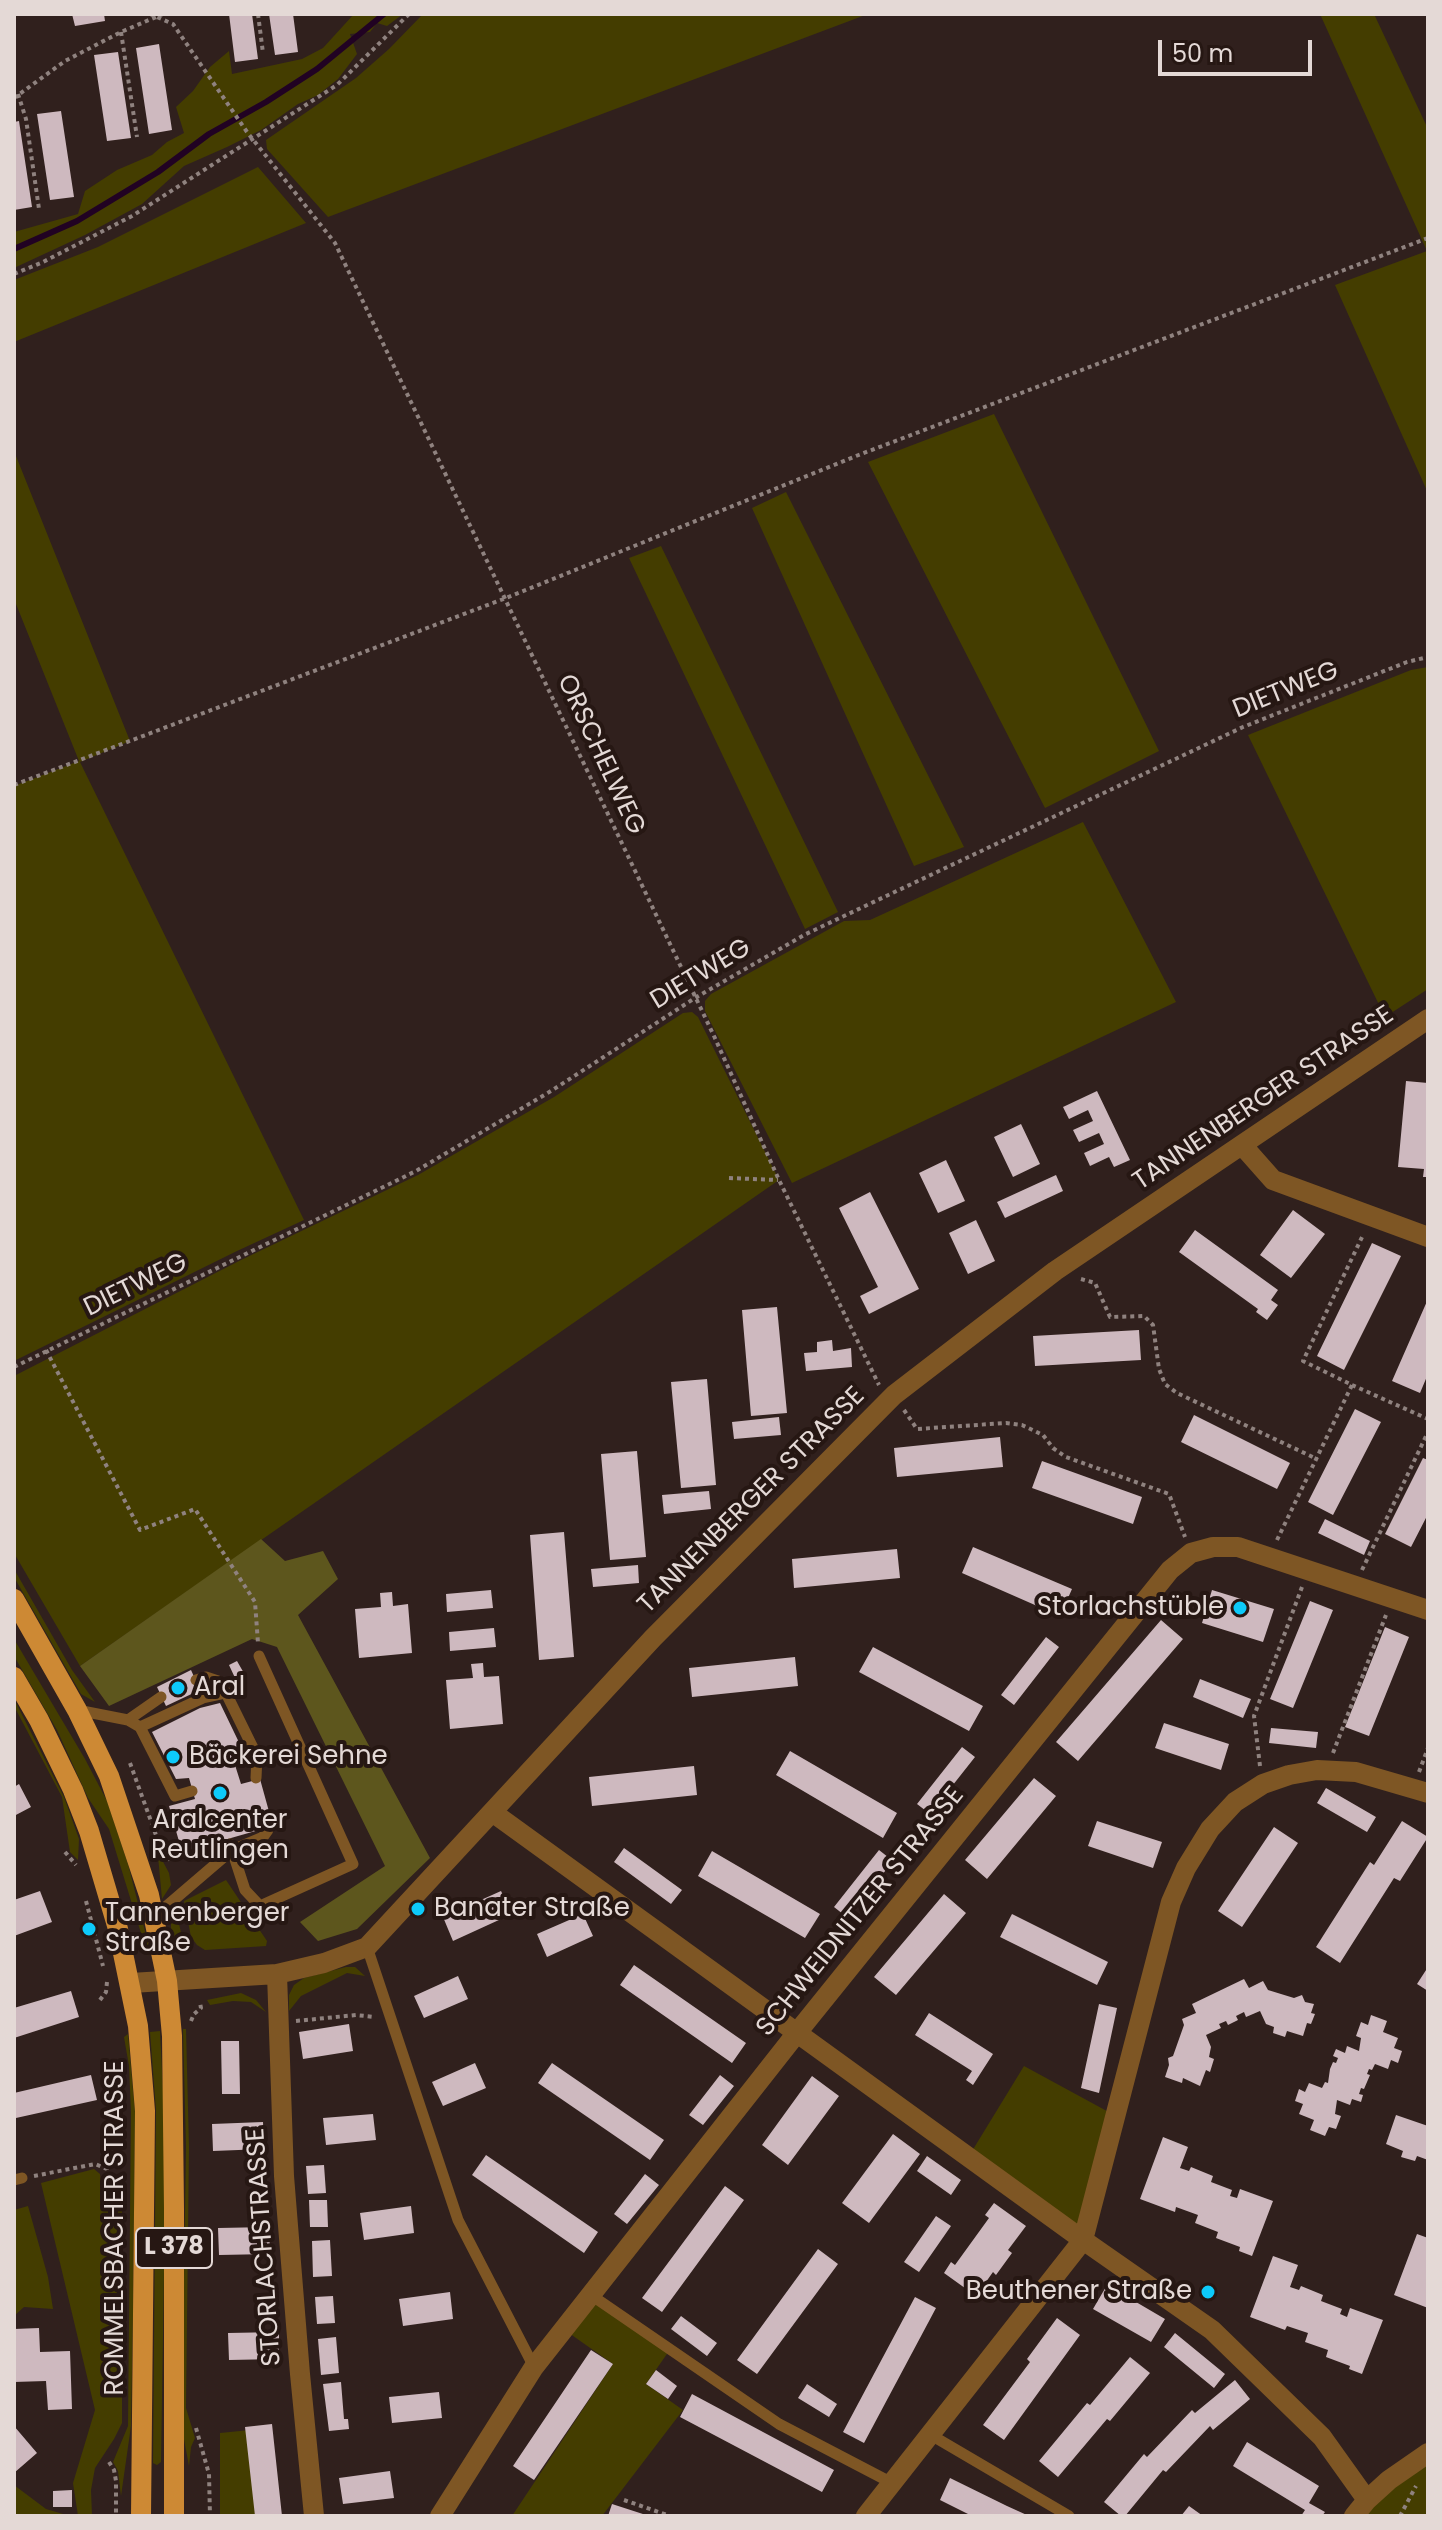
<!DOCTYPE html>
<meta charset="utf-8">
<style>
body{margin:0}
#map{position:relative;width:1442px;height:2530px;overflow:hidden;background:#30201d;font-family:Poppins,sans-serif}
canvas{display:block}
.frame{position:absolute;inset:0;border:16px solid #e4d9d6;pointer-events:none}
.scale{position:absolute;left:1158px;top:40px;width:154px;height:36px;box-sizing:border-box;border:4px solid #e4d9d6;border-top:0;padding-left:10px;font-size:24px;line-height:28px;white-space:nowrap;color:#e4d9d6;-webkit-text-stroke:6px #261713;paint-order:stroke}
</style>
<div id="map">
<canvas width="1442" height="2530"></canvas>
<div class="frame"></div>
<div class="scale">50 m</div>
</div>
<script>
const ctx = document.querySelector('canvas').getContext('2d');
ctx.lineJoin = 'round';
function paint(path, color) { ctx.fillStyle = color; ctx.fill(path, 'evenodd'); }
const poly = rows => new Path2D(rows.map(r => 'M' + r).join(''));
function strokePath(path, color, width, dash) { ctx.strokeStyle = color; ctx.lineWidth = width; ctx.lineCap = dash ? 'butt' : 'round'; ctx.setLineDash(dash || []); ctx.stroke(path); }
function drawText(font, color, halo, rows, align = 'center') {
  ctx.font = font + ' Poppins,sans-serif'; ctx.lineWidth = 8; ctx.setLineDash([]); ctx.textBaseline = 'middle'; ctx.strokeStyle = halo; ctx.fillStyle = color; for (const [text, x, y, turn = 0] of rows) {
    ctx.save(); ctx.translate(x, y); ctx.rotate((+turn || 0) * Math.PI / 180); ctx.textAlign = isNaN(turn) ? turn : align; if (halo) ctx.strokeText(text, 0, 0); ctx.fillText(text, 0, 0); ctx.restore();
  }
}
paint(poly([
 [354,14,403,14,387,26,377,23,370,32,350,34,357,54,338,79,318,95,298,104,261,130,227,147,184,166,142,204,85,235,14,268,14,232,78,214,85,191,117,170,152,155,167,142,184,133,176,107,193,91,210,67,229,51,232,74,302,59,323,48],
 [423,14,868,14,328,217,267,149,266,140,356,78,389,49],
 [1320,14,1374,14,1428,129,1428,493,1335,285,1427,251],
 [258,167,306,223,14,342,14,280,98,247],
 [994,414,1159,751,1045,808,868,462],
 [14,451,130,741,80,762,304,1220,237,1251,14,1361,14,786,79,761,14,599],
 [786,492,964,847,914,866,752,508],
 [661,546,838,912,805,929,629,558],
 [1428,667,1428,989,1385,1017,1248,735,1411,670],
 [1083,822,1176,1002,792,1183,705,1011,705,1001,711,994,844,921,870,920],
 [692,1012,698,1017,779,1180,80,1666,14,1553,14,1376,241,1260,418,1175,554,1097,683,1013],
 [14,1569,72,1670,95,1702,81,1694,14,1577],
 [14,1639,85,1759,107,1801,128,1864,149,1947,148,1956,109,1829,88,1798,57,1730,14,1656],
 [14,1699,64,1797,79,1839,78,1860,70,1852,62,1797,14,1706],
 [160,1856,169,1873,171,1885,162,1899,158,1856],
 [226,1880,267,1941,266,1946,205,1950,197,1945,191,1937,184,1901],
 [177,1915,185,1950,173,1939,171,1931,171,1924],
 [346,1967,355,1967,365,1976,347,1973,301,1996,289,2011,289,1995,294,1985,304,1978],
 [241,1993,256,2000,266,2012,251,2002,233,2001,210,2005,207,2000],
 [183,2029,186,2029,189,2147,186,2408,195,2438,191,2447,189,2466,183,2434,182,2410,186,2147],
 [160,2031,164,2110,165,2209,161,2462,157,2465,153,2463,156,2110,150,2032],
 [128,2034,135,2112,133,2315,131,2426,121,2496,118,2471,113,2462,128,2426,131,2112,129,2066,124,2037],
 [1024,2066,1116,2116,1082,2238,969,2156],
 [94,2169,100,2174,103,2207,122,2209,122,2423,114,2439,95,2468,91,2490,92,2516,78,2516,73,2483,95,2410,41,2183],
 [28,2206,48,2277,53,2309,24,2307,14,2316,14,2210],
 [593,2297,669,2351,646,2384,683,2410,602,2516,512,2516,613,2364,566,2331],
 [260,2429,270,2516,220,2516,220,2433],
 [1428,2453,1428,2516,1356,2516],
 [14,2485,46,2509,70,2516,14,2516]
]), '#443d00');
paint(poly([
 [261,1539,285,1561,323,1551,338,1579,298,1615,430,1858,357,1929,318,1941,300,1922,385,1866,277,1647,252,1639,109,1706,80,1666]
]), '#5d561d');
strokePath(poly([
 [14,249,77,221,158,172,209,134,266,102,317,69,384,14]
]), '#210223', 6);
paint(poly([
 [72,14,104,14,105,21,75,26],
 [229,14,252,14,258,59,235,62],
 [269,14,293,14,298,52,275,55],
 [159,44,172,130,149,134,136,48],
 [118,52,131,138,107,141,94,55],
 [61,111,74,197,50,200,37,114],
 [19,121,32,207,14,210,14,122],
 [1406,1081,1428,1083,1428,1177,1423,1177,1424,1169,1398,1167],
 [1097,1091,1130,1160,1114,1167,1109,1157,1090,1166,1084,1153,1104,1144,1099,1133,1079,1142,1073,1130,1093,1121,1088,1110,1069,1119,1063,1107],
 [1021,1124,1040,1164,1013,1177,994,1137],
 [946,1160,965,1201,938,1213,919,1173],
 [1056,1175,1063,1191,1005,1218,997,1202],
 [870,1192,919,1289,869,1314,860,1296,878,1287,839,1208],
 [1293,1210,1325,1234,1291,1278,1260,1255],
 [976,1220,995,1261,968,1274,949,1233],
 [1195,1230,1278,1290,1271,1300,1278,1305,1267,1320,1256,1312,1258,1309,1179,1252],
 [1372,1243,1401,1256,1344,1370,1317,1356],
 [1428,1299,1428,1374,1420,1393,1392,1381],
 [777,1307,787,1413,751,1416,742,1310],
 [1139,1330,1141,1360,1035,1366,1033,1336],
 [832,1340,833,1351,851,1348,852,1367,806,1371,804,1353,817,1352,817,1342],
 [707,1379,716,1485,681,1488,671,1382],
 [1355,1409,1381,1422,1333,1515,1308,1502],
 [1194,1415,1290,1463,1277,1489,1181,1442],
 [779,1417,781,1435,734,1439,732,1422],
 [1000,1437,1003,1467,897,1477,894,1448],
 [637,1451,646,1557,610,1560,601,1454],
 [1423,1458,1428,1460,1428,1514,1411,1547,1385,1534],
 [1042,1461,1142,1497,1133,1524,1032,1488],
 [709,1491,711,1509,664,1514,662,1495],
 [1325,1519,1370,1541,1364,1555,1318,1533],
 [564,1532,574,1657,539,1660,530,1535],
 [973,1547,1072,1589,1060,1616,962,1573],
 [897,1549,900,1578,794,1588,792,1559],
 [638,1565,639,1583,593,1587,591,1569],
 [491,1590,493,1608,447,1612,446,1594],
 [1212,1590,1274,1609,1263,1642,1202,1623],
 [392,1592,393,1606,408,1604,412,1653,359,1658,355,1609,381,1607,380,1593],
 [1310,1601,1333,1610,1293,1708,1270,1699],
 [1161,1620,1183,1639,1078,1761,1056,1742],
 [1385,1627,1409,1637,1369,1736,1345,1727],
 [494,1628,496,1647,450,1651,449,1632],
 [1046,1637,1059,1647,1014,1705,1001,1695],
 [873,1647,983,1706,969,1731,859,1672],
 [795,1657,798,1686,692,1697,689,1668],
 [237,1661,245,1675,236,1680,229,1665],
 [483,1663,484,1677,499,1676,503,1724,450,1729,446,1680,473,1678,471,1664],
 [191,1670,200,1690,166,1706,157,1687],
 [1200,1679,1251,1699,1243,1718,1193,1697],
 [220,1703,247,1759,235,1765,241,1784,260,1779,273,1826,182,1852,169,1806,195,1799,189,1778,176,1779,152,1732,200,1708],
 [1164,1723,1229,1744,1221,1770,1155,1748],
 [1271,1728,1318,1732,1316,1748,1269,1743],
 [962,1747,975,1757,930,1814,917,1804],
 [790,1751,897,1813,883,1838,776,1775],
 [694,1766,697,1795,592,1806,589,1777],
 [1034,1778,1056,1796,987,1879,965,1860],
 [19,1784,31,1807,14,1816,14,1787],
 [1326,1788,1376,1817,1367,1832,1317,1803],
 [1097,1821,1162,1842,1153,1868,1088,1846],
 [1402,1821,1428,1837,1400,1881,1394,1878,1340,1963,1316,1947,1370,1862,1374,1865],
 [1274,1827,1298,1843,1242,1927,1218,1911],
 [624,1848,682,1890,671,1904,614,1862],
 [879,1850,893,1861,848,1918,834,1907],
 [712,1851,820,1914,805,1938,698,1876],
 [40,1891,52,1922,14,1936,14,1900],
 [501,1891,512,1914,453,1941,443,1917],
 [944,1894,966,1913,896,1995,874,1977],
 [583,1914,593,1936,547,1957,537,1934],
 [1012,1914,1108,1962,1097,1985,1000,1937],
 [634,1965,746,2043,732,2063,620,1985],
 [1428,1967,1428,1991,1417,1984],
 [458,1976,468,1999,424,2018,414,1996],
 [1244,1979,1249,1988,1263,1981,1268,1990,1294,1998,1302,1995,1305,2002,1314,2004,1311,2013,1315,2014,1311,2024,1307,2023,1303,2036,1287,2031,1285,2037,1273,2033,1274,2027,1266,2024,1260,2011,1246,2017,1244,2012,1236,2016,1238,2020,1228,2025,1226,2021,1219,2024,1221,2028,1206,2035,1211,2047,1209,2057,1214,2059,1210,2072,1206,2070,1200,2086,1183,2078,1182,2083,1165,2077,1169,2065,1168,2058,1173,2056,1184,2025,1182,2019,1196,2013,1192,2004],
 [71,1991,79,2017,14,2038,14,2008],
 [1099,2004,1117,2008,1099,2093,1081,2088],
 [929,2013,993,2054,973,2085,966,2080,972,2071,915,2035],
 [1371,2015,1387,2021,1383,2032,1398,2038,1394,2048,1402,2051,1398,2063,1391,2060,1388,2069,1375,2064,1372,2070,1369,2069,1367,2074,1370,2075,1364,2089,1361,2088,1359,2094,1363,2095,1361,2102,1352,2099,1350,2105,1337,2100,1335,2114,1341,2116,1336,2129,1329,2127,1325,2136,1310,2130,1314,2120,1299,2114,1303,2104,1295,2101,1299,2089,1305,2092,1309,2083,1322,2088,1325,2082,1328,2083,1330,2069,1333,2062,1336,2063,1338,2058,1333,2056,1336,2049,1345,2053,1347,2046,1359,2051,1361,2038,1356,2036,1361,2022,1368,2025],
 [349,2024,353,2051,303,2059,299,2032],
 [221,2041,239,2041,240,2094,222,2094],
 [475,2063,486,2088,443,2106,432,2082],
 [552,2063,664,2140,650,2160,538,2083],
 [91,2075,97,2100,16,2118,14,2093],
 [720,2075,734,2086,703,2125,689,2115],
 [812,2076,839,2096,788,2165,762,2145],
 [373,2114,376,2140,326,2145,323,2118],
 [1396,2115,1428,2126,1428,2160,1417,2156,1415,2161,1401,2157,1403,2151,1386,2144],
 [263,2122,264,2149,213,2151,212,2124],
 [893,2134,920,2154,869,2223,842,2203],
 [1163,2137,1188,2147,1180,2168,1189,2171,1191,2167,1213,2176,1211,2182,1232,2190,1230,2196,1237,2198,1240,2189,1273,2201,1252,2256,1239,2251,1240,2247,1216,2238,1218,2232,1195,2223,1198,2215,1176,2207,1175,2212,1140,2199],
 [486,2155,598,2232,584,2253,472,2175],
 [927,2156,961,2180,951,2195,917,2171],
 [324,2165,326,2193,308,2194,306,2166],
 [645,2174,659,2185,627,2224,614,2214],
 [725,2186,744,2200,662,2312,642,2298],
 [309,2200,327,2200,328,2227,310,2227],
 [994,2203,1026,2226,1008,2250,1012,2253,996,2275,993,2272,976,2296,944,2273,951,2262,955,2265,989,2218,985,2215],
 [411,2206,414,2233,364,2240,360,2213],
 [936,2216,951,2226,919,2272,904,2262],
 [269,2227,270,2254,219,2255,218,2228],
 [1417,2234,1428,2238,1428,2308,1394,2295],
 [330,2240,332,2276,313,2277,312,2241],
 [818,2249,838,2264,757,2374,737,2360],
 [1273,2256,1298,2265,1290,2287,1299,2290,1301,2286,1323,2295,1321,2301,1342,2309,1340,2314,1347,2317,1350,2308,1383,2320,1362,2374,1349,2369,1350,2366,1326,2357,1328,2350,1305,2342,1308,2333,1287,2326,1285,2330,1250,2317],
 [1107,2285,1165,2319,1151,2342,1093,2309],
 [450,2292,453,2319,403,2326,399,2299],
 [333,2296,335,2323,317,2324,315,2297],
 [915,2297,936,2308,864,2443,843,2432],
 [681,2316,717,2343,707,2356,671,2329],
 [1057,2318,1080,2335,1004,2440,983,2425,1030,2362,1027,2359],
 [39,2328,40,2352,70,2351,72,2409,48,2410,46,2381,14,2382,14,2329],
 [279,2332,279,2359,229,2360,228,2333],
 [1175,2333,1225,2374,1214,2388,1164,2347],
 [336,2337,339,2373,321,2375,318,2339],
 [591,2350,613,2364,534,2480,513,2466],
 [1130,2357,1150,2373,1110,2421,1107,2419,1058,2477,1039,2461,1087,2403,1090,2405],
 [656,2370,677,2386,668,2399,646,2384],
 [1235,2380,1250,2399,1213,2430,1210,2426,1166,2472,1163,2470,1125,2516,1121,2516,1104,2502,1144,2454,1147,2457,1192,2410,1195,2413],
 [341,2382,344,2419,348,2419,349,2429,329,2431,323,2384],
 [807,2384,837,2404,829,2417,798,2398],
 [439,2392,442,2418,392,2423,389,2397],
 [692,2394,834,2470,822,2492,680,2417],
 [272,2424,282,2516,255,2516,245,2427],
 [14,2426,37,2453,14,2473],
 [1247,2442,1319,2486,1309,2503,1325,2512,1322,2516,1301,2516,1305,2510,1233,2466],
 [390,2471,394,2498,343,2504,339,2478],
 [950,2478,1007,2506,1029,2516,972,2516,940,2500],
 [72,2490,72,2507,53,2507,53,2491],
 [612,2504,646,2515,646,2516,608,2516],
 [1189,2506,1203,2516,1181,2516]
]), '#ceb9bf');
strokePath(poly([
 [150,14,173,24,247,132,335,243,714,1036,779,1180,879,1385],
 [258,14,263,53],
 [121,32,137,137],
 [18,94,26,119,39,209],
 [14,98,65,61,121,32,163,14],
 [14,274,43,262,132,216,337,85,409,14],
 [14,785,506,598,856,456,1428,238],
 [729,1178,778,1180],
 [1081,1279,1095,1283,1110,1317,1144,1316,1153,1325,1159,1369,1165,1384,1177,1393,1317,1459],
 [46,1350,140,1530,195,1509,255,1602,258,1643],
 [14,1367,416,1171,551,1091,695,998,806,934,1243,727,1407,662,1428,657],
 [1352,1385,1428,1419],
 [904,1410,917,1429,1006,1423,1022,1425,1043,1435,1053,1448,1066,1457,1169,1494,1185,1537],
 [1277,1540,1352,1385,1303,1361,1363,1235],
 [1362,1570,1428,1432],
 [1333,1753,1386,1615],
 [130,1763,161,1849,170,1860],
 [1260,1766,1254,1716,1302,1587],
 [1419,1772,1428,1748],
 [65,1852,76,1865],
 [86,1901,103,1966],
 [100,2000,106,1992,107,1982],
 [191,2021,194,2014,201,2008,200,2003],
 [296,2021,356,2015,375,2017],
 [34,2176,95,2164,107,2169,108,2200,124,2204],
 [196,2428,209,2474,210,2516],
 [109,2462,114,2470,116,2481,116,2516],
 [624,2500,670,2516],
 [1400,2516,1416,2486]
]), '#8f827f', 4, [4, 4]);
strokePath(poly([
 [259,1656,353,1864,260,1906,245,1890,232,1850,263,1837,268,1830],
 [196,1680,206,1677,218,1681,226,1693,257,1756,256,1778],
 [77,1710,128,1720,140,1727,175,1796,192,1791],
 [128,1720,161,1697],
 [140,1727,203,1698,226,1693],
 [155,1916,232,1850,230,1844],
 [367,1947,458,2220,534,2367],
 [14,2180,22,2178],
 [591,2295,779,2424,892,2483],
 [931,2435,1069,2516]
]), '#7e5624', 11);
strokePath(poly([
 [1242,1145,1273,1180,1428,1237],
 [492,1812,1083,2240,1212,2330,1322,2437,1367,2500],
 [277,1974,284,2176,300,2374,314,2516],
 [131,1983,277,1974,324,1963,367,1947,653,1638,894,1395,1055,1271,1428,1019],
 [440,2516,534,2367,796,2034,1170,1570,1191,1553,1213,1547,1238,1547,1428,1610],
 [866,2516,1083,2240,1171,1902,1186,1868,1210,1829,1235,1802,1263,1784,1289,1775,1317,1770,1356,1772,1428,1793],
 [1354,2516,1367,2500,1389,2480,1428,2453]
]), '#7e5624', 20);
strokePath(poly([
 [14,1599,77,1710,109,1776,149,1895,167,1981,172,2036,174,2209,174,2516],
 [14,1677,39,1720,73,1790,89,1831,118,1929,138,2026,145,2111,141,2516]
]), '#cd8934', 20);
for (const [x, y, r, color] of [
 [1240,1608,8,"#0dcafa"],
 [178,1688,8,"#0dcafa"],
 [173,1757,8,"#0dcafa"],
 [220,1793,8,"#0dcafa"],
 [418,1909,8,"#0dcafa"],
 [89,1929,8,"#0dcafa"],
 [1208,2292,8,"#0dcafa"]
]) { const dot = new Path2D(); dot.arc(x, y, r, 0, 2 * Math.PI); ctx.fillStyle = color; ctx.fill(dot); strokePath(dot, '#261713', 3); }
for (const [x, y, w] of [
 [174,2248,76]
]) { const box = new Path2D(); box.roundRect(x - w / 2, y - 20, w, 40, 6); ctx.fillStyle = '#261713'; ctx.fill(box); strokePath(box, '#e4d9d6', 2); }
drawText('bold 24px', '#e4d9d6', null, [
 ["L 378",174,2248]
]);
drawText('26px', '#e4d9d6', '#261713', [
 ["DIETWEG",1286,691,-22],
 ["ORSCHELWEG",600,755,65],
 ["DIETWEG",701,975,-31],
 ["TANNENBERGER STRASSE",1264,1099,-34],
 ["DIETWEG",136,1286,-26],
 ["TANNENBERGER STRASSE",752,1501,-45],
 ["SCHWEIDNITZER STRASSE",861,1912,-51],
 ["ROMMELSBACHER STRASSE",116,2228,-90],
 ["STORLACHSTRASSE",265,2247,-94]
]);
drawText('26px', '#e4d9d6', '#261713', [
 ["Storlachstüble",1224,1608,"right"],
 ["Aral",194,1688],
 ["Bäckerei Sehne",189,1757],
 ["Aralcenter",220,1821,"center"],
 ["Reutlingen",220,1851,"center"],
 ["Banater Straße",434,1909],
 ["Tannenberger",105,1914],
 ["Straße",105,1944],
 ["Beuthener Straße",1192,2292,"right"]
], 'left');
</script>
